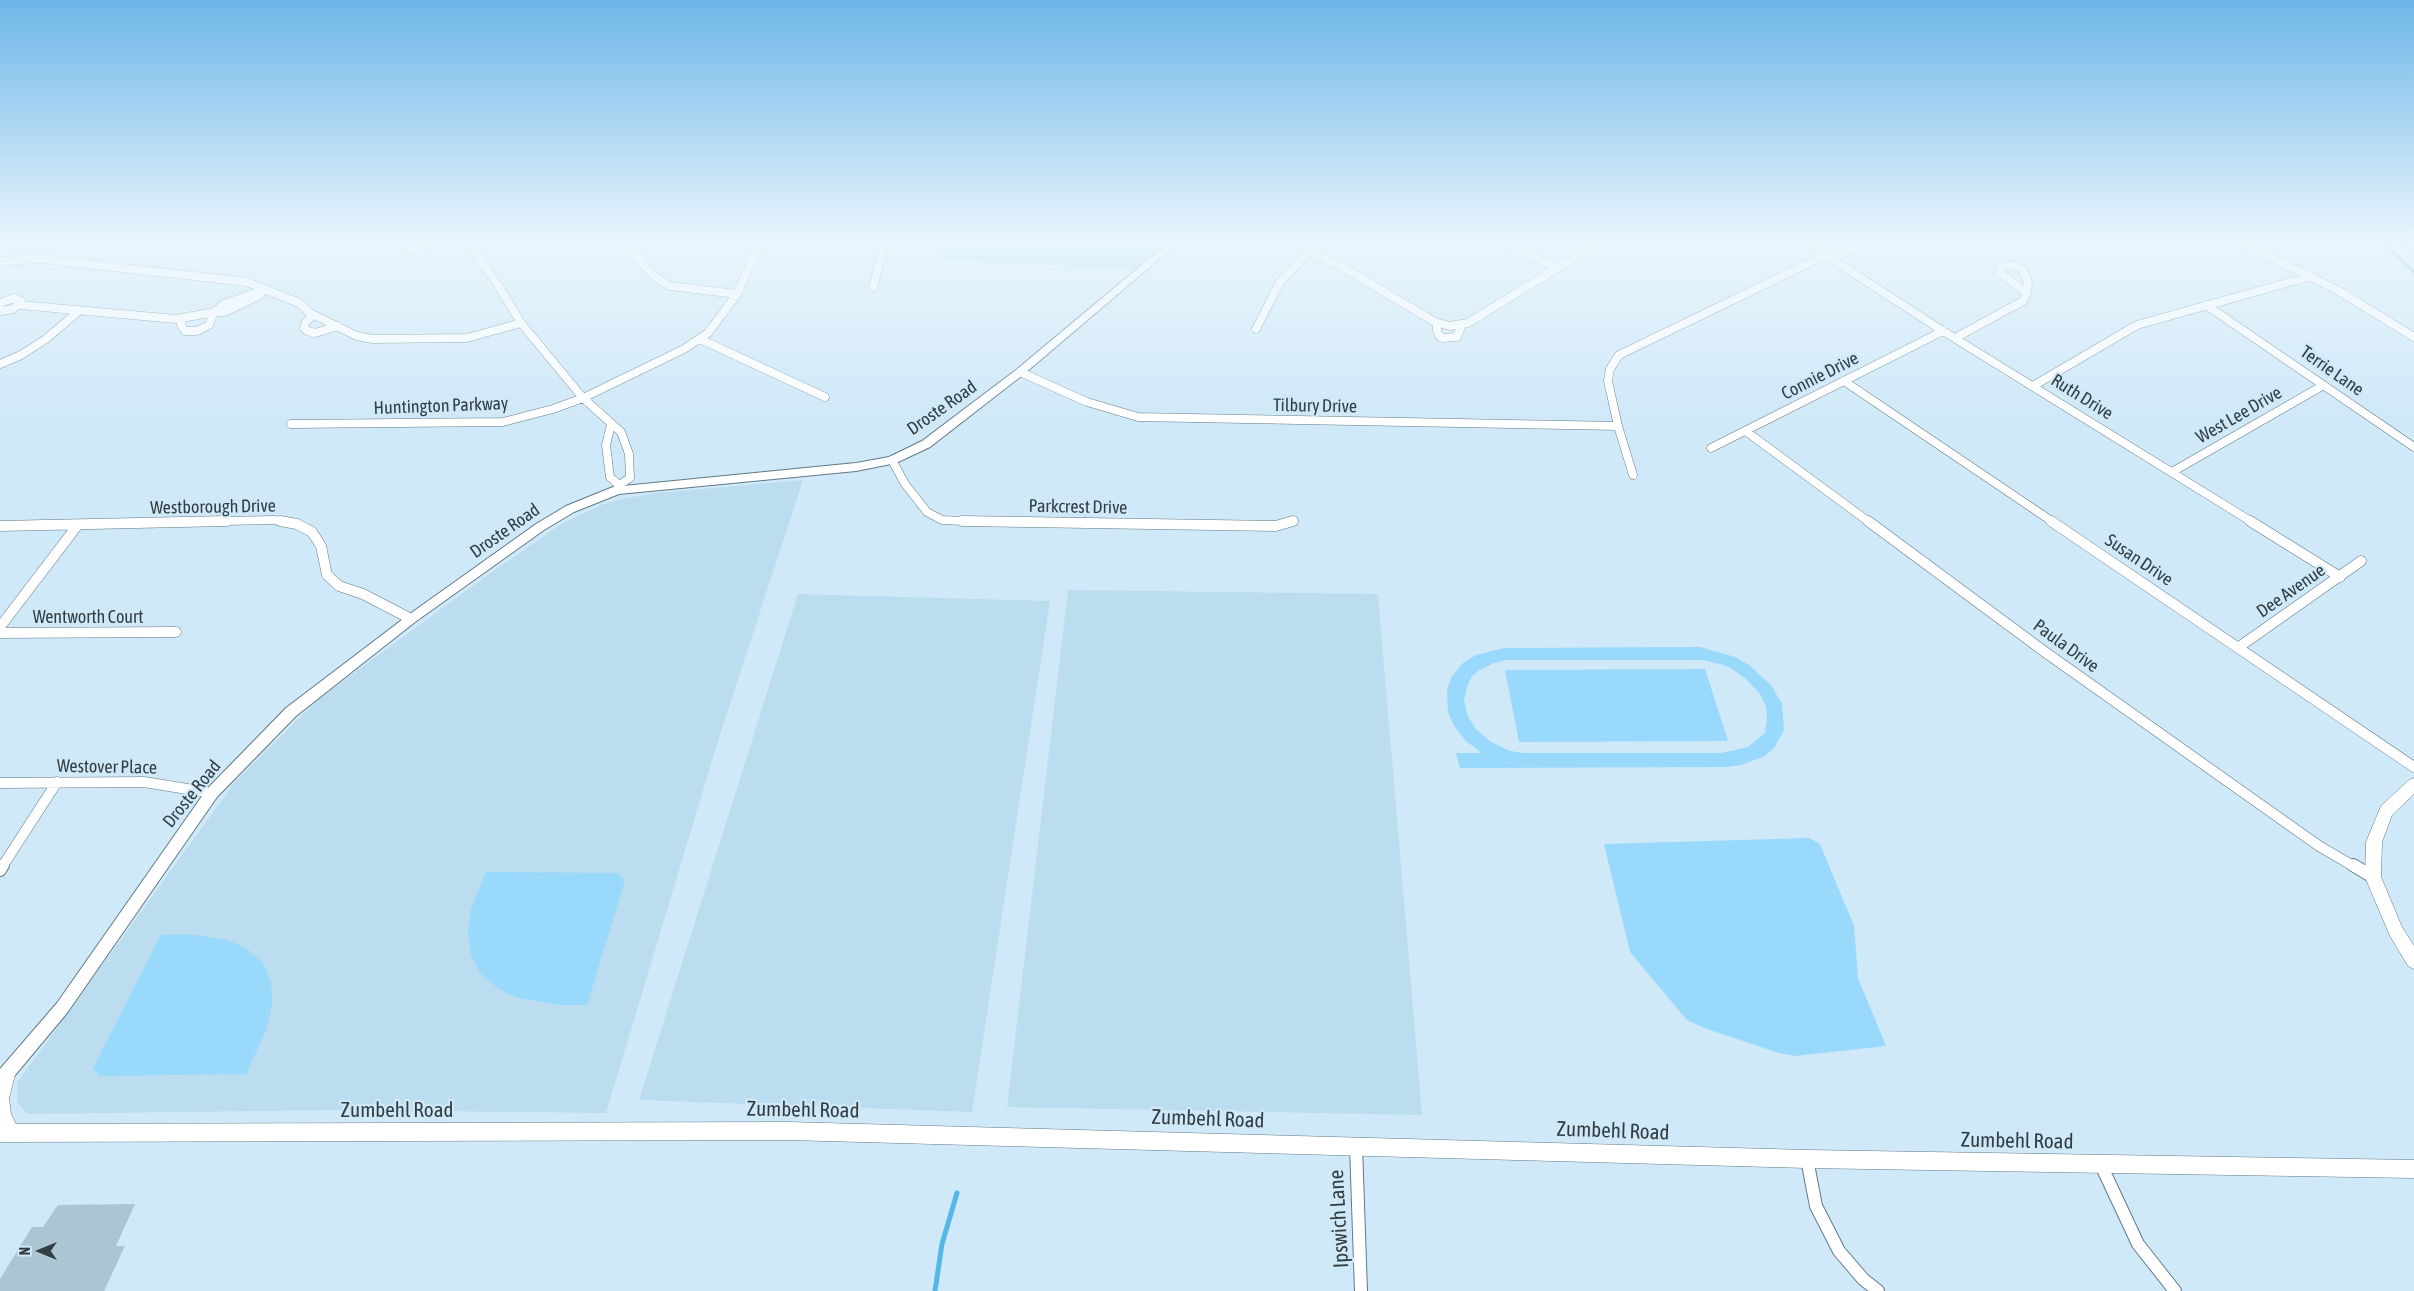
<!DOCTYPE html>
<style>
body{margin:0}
#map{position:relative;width:2414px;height:1291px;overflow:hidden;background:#cfe9f8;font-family:"Asap Condensed",sans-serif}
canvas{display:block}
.north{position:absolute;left:15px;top:1226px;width:50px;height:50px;-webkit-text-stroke:4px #cfe9f8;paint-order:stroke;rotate:270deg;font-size:14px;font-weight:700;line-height:20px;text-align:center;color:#333e43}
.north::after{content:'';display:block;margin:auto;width:18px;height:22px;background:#333e43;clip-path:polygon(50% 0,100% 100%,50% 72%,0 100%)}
</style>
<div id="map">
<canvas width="2414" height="1291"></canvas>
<div class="north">N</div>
</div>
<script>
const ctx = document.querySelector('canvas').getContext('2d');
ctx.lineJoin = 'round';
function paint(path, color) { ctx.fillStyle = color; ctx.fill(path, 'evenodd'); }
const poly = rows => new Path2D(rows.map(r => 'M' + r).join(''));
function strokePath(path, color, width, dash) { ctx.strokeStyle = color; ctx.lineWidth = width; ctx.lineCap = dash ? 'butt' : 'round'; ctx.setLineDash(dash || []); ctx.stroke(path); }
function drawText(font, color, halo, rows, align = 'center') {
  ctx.font = font + ' "Asap Condensed",sans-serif'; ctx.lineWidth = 4.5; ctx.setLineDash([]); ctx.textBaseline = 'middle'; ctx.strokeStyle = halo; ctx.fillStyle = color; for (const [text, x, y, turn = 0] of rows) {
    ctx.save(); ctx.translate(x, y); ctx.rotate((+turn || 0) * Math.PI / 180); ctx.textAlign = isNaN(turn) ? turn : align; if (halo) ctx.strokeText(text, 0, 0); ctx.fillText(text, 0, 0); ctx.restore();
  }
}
paint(poly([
 [803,480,717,744,606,1113,336,1110,27,1114,17,1102,17,1083,235,782,316,701,486,576,563,523,601,505,621,499,657,493],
 [1068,590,1378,594,1422,1115,1007,1107],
 [798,594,1050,601,972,1112,639,1100]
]), '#bbddef');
paint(poly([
 [945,243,1173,243,1140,270,942,259],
 [1700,647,1735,657,1749,665,1771,685,1782,704,1784,730,1774,748,1765,756,1741,765,1726,767,1460,768,1456,753,1482,753,1466,741,1454,726,1448,712,1447,690,1452,676,1463,663,1476,655,1504,648],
 [1507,660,1702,660,1720,664,1731,668,1746,679,1760,694,1766,706,1767,719,1765,733,1748,747,1721,753,1524,753,1510,751,1491,742,1476,729,1468,717,1464,701,1467,687,1472,676,1478,671,1494,663],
 [1705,669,1728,741,1519,742,1505,670],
 [1809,838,1820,844,1854,926,1858,978,1886,1046,1795,1056,1779,1053,1707,1029,1687,1020,1630,952,1604,844],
 [486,872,617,873,625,880,587,1005,560,1005,518,998,499,989,481,974,471,955,468,932,471,909],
 [188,934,227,940,246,948,262,962,271,981,272,1005,266,1030,246,1074,100,1076,93,1068,161,935]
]), '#99d9fb');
strokePath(poly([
 [2384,243,2414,272],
 [2394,243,2414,249]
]), '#54b8e7', 3);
strokePath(poly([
 [935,1291,942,1244,957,1193]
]), '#54b8e7', 5);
paint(poly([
 [135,1204,116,1246,125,1246,104,1291,0,1291,0,1279,32,1227,43,1227,58,1205]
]), '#abc5d3');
const minorFar2 = poly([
 [468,243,498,285,521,323,583,398,621,432,629,454,630,478,619,485,617,490],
 [624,243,656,278,670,286,737,294],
 [1510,243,1555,268],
 [1807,243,1943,331,2252,522],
 [2242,243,2339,291,2414,337],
 [1814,248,1828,243],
 [410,251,434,243],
 [1308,252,1339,265,1435,322,1450,326,1468,323,1598,243],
 [1828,258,1858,248,1861,243],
 [0,261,41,259,247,282,299,303,310,313,357,336,372,339,467,338,521,323],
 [2005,265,2015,266,2023,270,2028,282,2027,293,1999,272,2001,267,2005,265],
 [873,287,885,243],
 [0,303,14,298,21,301,13,309,0,311],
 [20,305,176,319,214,312,224,304,267,289],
 [2206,305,2414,447],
 [313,315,306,322,304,328,307,331,315,333,338,326],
 [181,318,181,325,185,331,197,331,209,325,214,312,225,312,260,295],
 [1437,323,1437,331,1440,337,1444,338,1457,337,1462,324],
 [1256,329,1280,282,1318,243],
 [1955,338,2023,301,2027,293],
 [700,339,825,397],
 [0,364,21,355,46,339,80,310],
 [1020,372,1087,402,1138,417,1618,426],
 [1844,381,2053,522],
 [2033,386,2137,325,2308,277],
 [291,424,503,422,553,409,583,398,684,349,708,333,737,294,760,243],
 [611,425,606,445,610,477,619,485],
 [1747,432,1869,522],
 [1711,448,1943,331],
 [892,460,905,484,927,512,942,520,986,522],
 [2172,472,2322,386],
 [1633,475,1618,426,1608,381,1610,369,1619,355,1824,256],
 [170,522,274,520,287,522],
 [1289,522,1293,521]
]);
const minorFar1 = poly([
 [280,521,297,524,312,532,321,546,327,575,339,586,363,594,411,619],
 [962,521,1276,526,1293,521],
 [1868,521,2045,652,2319,846,2355,867],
 [2051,521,2414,767],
 [2250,521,2340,577],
 [0,526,227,521],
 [0,627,77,526],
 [0,633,176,632],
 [2239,647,2361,561],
 [0,783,144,782,212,793],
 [2,867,57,782]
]);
const minor = poly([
 [2353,865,2373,877],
 [0,870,3,865],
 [1356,1146,1361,1291],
 [1807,1159,1816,1206,1839,1251,1863,1279,1878,1291],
 [2101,1165,2138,1244,2175,1291]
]);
const tertiary = poly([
 [1168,243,1178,243,1024,374,930,447,896,463,856,471,619,494,574,512,544,530,415,622,296,716,217,797,67,1013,6,1086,0,1089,0,1069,57,1003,207,789,286,708,407,616,536,524,566,506,613,487,856,463,889,457,922,441,1016,370,1168,243]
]);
const secondary = poly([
 [2414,778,2414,794,2392,815,2382,842,2381,877,2402,927,2414,946,2414,969,2408,966,2390,936,2365,877,2366,842,2381,806,2409,780,2414,778],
 [6,1067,12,1069,15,1075,9,1098,11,1114,16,1124,788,1122,1807,1150,2414,1160,2414,1178,1807,1168,788,1140,0,1142,0,1069,6,1067]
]);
strokePath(minorFar2, '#617986', 9);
strokePath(minorFar1, '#617986', 11);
strokePath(minor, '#617986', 14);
strokePath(tertiary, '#617986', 2);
strokePath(secondary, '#617986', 1);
strokePath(minorFar2, '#fff', 8);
strokePath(minorFar1, '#fff', 10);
strokePath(minor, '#fff', 12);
paint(tertiary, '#fff');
paint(secondary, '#fff');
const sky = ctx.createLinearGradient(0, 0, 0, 423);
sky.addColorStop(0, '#6db6e8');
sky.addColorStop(0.57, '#e9f5fc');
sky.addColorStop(1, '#e9f5fc00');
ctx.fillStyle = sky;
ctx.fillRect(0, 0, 2414, 423);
drawText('18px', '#333e43', '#cfe9f8', [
 ["Terrie Lane",2332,371,35],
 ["Connie Drive",1820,376,-27],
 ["Ruth Drive",2082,397,32],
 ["Huntington Parkway",441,406,-2],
 ["Tilbury Drive",1315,406,1],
 ["Droste Road",942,408,-35],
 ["West Lee Drive",2239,415,-30],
 ["Westborough Drive",213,507,-1],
 ["Parkcrest Drive",1078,507,1],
 ["Droste Road",505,531,-35],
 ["Susan Drive",2139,560,34],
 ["Dee Avenue",2291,591,-35],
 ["Wentworth Court",88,617],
 ["Paula Drive",2066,646,36],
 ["Westover Place",107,767,1],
 ["Droste Road",192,794,-51]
]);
drawText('21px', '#333e43', '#cfe9f8', [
 ["Zumbehl Road",397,1110],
 ["Zumbehl Road",803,1110,1],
 ["Zumbehl Road",1208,1119,2],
 ["Zumbehl Road",1613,1131,2],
 ["Zumbehl Road",2017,1141,1],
 ["Ipswich Lane",1339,1219,-93]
]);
</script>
